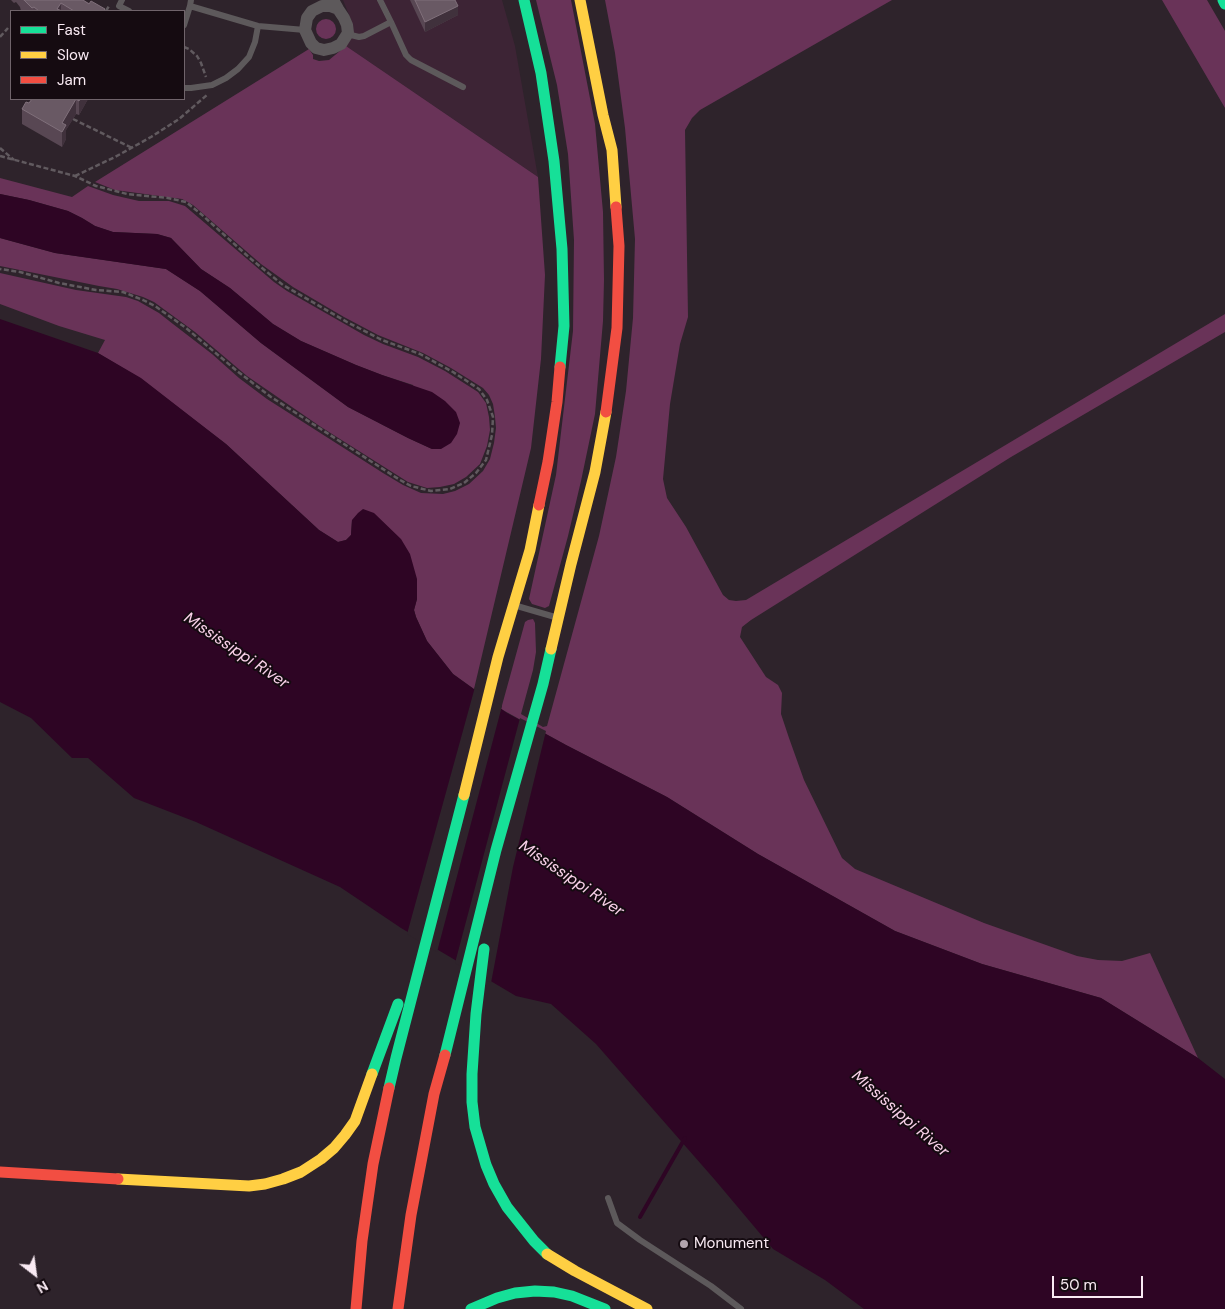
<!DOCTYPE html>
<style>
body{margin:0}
#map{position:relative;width:1225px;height:1309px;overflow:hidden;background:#2e232b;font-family:"DM Sans",sans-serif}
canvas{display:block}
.legend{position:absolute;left:10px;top:10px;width:175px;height:90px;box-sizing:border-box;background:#150b11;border:1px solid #70646b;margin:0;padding:6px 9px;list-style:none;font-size:15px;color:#f9eaf3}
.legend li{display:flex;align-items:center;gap:10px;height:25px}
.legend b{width:25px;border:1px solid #70646b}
.north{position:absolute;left:10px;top:1249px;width:50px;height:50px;-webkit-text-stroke:4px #150b11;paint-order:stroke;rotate:150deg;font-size:14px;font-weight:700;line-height:20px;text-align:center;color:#f9eaf3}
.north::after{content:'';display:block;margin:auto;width:18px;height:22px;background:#f9eaf3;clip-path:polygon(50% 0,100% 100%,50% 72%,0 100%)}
.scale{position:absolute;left:1052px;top:1276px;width:91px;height:22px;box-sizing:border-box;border:2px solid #f9eaf3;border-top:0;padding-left:6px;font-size:15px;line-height:18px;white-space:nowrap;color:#f9eaf3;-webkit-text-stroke:4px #150b11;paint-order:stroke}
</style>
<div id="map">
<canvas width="1225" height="1309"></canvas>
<ul class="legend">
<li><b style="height:6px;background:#16e098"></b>Fast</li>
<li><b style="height:6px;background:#ffcf43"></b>Slow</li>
<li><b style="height:6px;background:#f24e42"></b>Jam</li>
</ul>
<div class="north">N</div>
<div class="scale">50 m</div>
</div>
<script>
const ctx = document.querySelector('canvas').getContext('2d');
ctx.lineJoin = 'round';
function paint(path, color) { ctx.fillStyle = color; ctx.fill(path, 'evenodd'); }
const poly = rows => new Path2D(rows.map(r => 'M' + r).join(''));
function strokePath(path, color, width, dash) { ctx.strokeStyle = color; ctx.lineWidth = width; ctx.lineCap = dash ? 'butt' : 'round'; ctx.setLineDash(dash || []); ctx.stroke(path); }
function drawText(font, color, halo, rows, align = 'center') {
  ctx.font = font + ' "DM Sans",sans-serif'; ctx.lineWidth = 4; ctx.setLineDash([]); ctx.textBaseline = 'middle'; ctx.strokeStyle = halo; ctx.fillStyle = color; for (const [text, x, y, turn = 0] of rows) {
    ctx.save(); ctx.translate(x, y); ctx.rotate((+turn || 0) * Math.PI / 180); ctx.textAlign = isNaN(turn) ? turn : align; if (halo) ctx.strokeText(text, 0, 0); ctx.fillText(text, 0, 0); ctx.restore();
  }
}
paint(poly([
 [343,0,502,0,515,46,538,177,346,46,352,22]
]), '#3d2435');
paint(poly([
 [536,0,571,0,595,124,603,212,604,280,603,321,595,414,581,481,568,536,549,606,545,608,532,604,529,599,556,475,573,331,574,240,568,154,557,85],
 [605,0,892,0,700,110,692,118,685,130,688,317,680,344,670,404,663,479,667,498,686,527,723,595,729,600,736,601,746,600,1225,314,1225,332,1011,457,751,620,742,627,740,637,766,677,778,685,782,693,781,714,789,738,804,780,842,858,855,869,984,923,1077,956,1098,960,1122,961,1150,953,1198,1058,1101,998,982,964,895,931,758,854,667,797,566,745,501,709,525,622,528,620,533,619,535,623,536,652,533,670,521,714,543,727,547,726,599,536,616,457,626,391,633,318,635,239,625,128,615,53],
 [1162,0,1207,0,1225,31,1225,108],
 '316 29a10 10 0 1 1 20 0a10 10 0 1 1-20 0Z',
 [346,46,538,177,545,275,541,359,531,448,474,689,453,674,427,641,416,617,414,610,417,599,352,520,351,535,346,540,338,542,319,530,226,444,141,379,98,353,105,340,59,326,0,304,0,273,76,290,126,297,138,301,159,313,173,324,212,354,239,378,267,399,383,473,403,485,421,493,443,494,455,491,469,484,483,471,490,459,494,443,496,428,495,417,493,404,489,395,483,388,451,368,423,353,378,335,344,317,293,287,261,264,193,205,182,199,115,190,95,182,309,49,313,55,313,59,319,61,329,60],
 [0,178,72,197,88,186,113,195,139,201,169,201,185,206,274,282,287,291,364,335,383,344,418,357,445,371,478,392,486,403,489,417,490,430,487,446,480,464,466,477,454,484,440,487,427,488,408,482,321,427,247,376,195,332,154,302,143,297,117,289,99,286,0,266,0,238,55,253,166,269,200,291,261,343,348,407,408,438,432,449,413,385,382,375,356,365,301,341,273,324,230,288,201,269,171,238,157,234,113,232,95,226,82,218,68,211,29,200,0,194]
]), '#693358');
paint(poly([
 [0,194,29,200,68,211,82,218,95,226,113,232,157,234,171,238,201,269,230,288,273,324,301,341,356,365,382,375,432,392,445,401,456,412,460,423,457,434,451,443,441,449,432,449,408,438,348,407,261,343,200,291,166,269,55,253,0,238],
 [0,319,98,353,141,378,226,444,319,530,338,542,346,540,351,535,352,520,358,513,363,509,374,513,401,539,410,554,417,579,417,599,414,610,416,617,427,641,453,674,507,713,566,745,667,797,758,854,895,931,982,964,1101,998,1198,1058,1225,1079,1225,1309,864,1309,825,1280,773,1249,715,1180,596,1044,551,1004,516,996,401,928,340,887,196,822,134,798,88,758,72,758,31,718,0,702]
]), '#2e0524');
paint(poly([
 [475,687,502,706,437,952,407,934],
 [520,718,546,731,513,867,491,983,455,963]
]), '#2e232b');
strokePath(poly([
 [640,1217,685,1138]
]), '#2e0524', 4);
strokePath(poly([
 [106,11,109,6],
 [0,37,8,28],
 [184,47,189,49,197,56,201,63,206,77],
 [73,119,132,148],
 [0,148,14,160],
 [0,156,75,176,96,186,127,194,168,198,186,202,201,214,251,259,283,285,347,322,382,340,420,354,453,372,479,389,487,400,493,417,492,435,486,460,476,473,464,483,450,489,431,491,411,486,400,480,271,397,237,371,186,328,155,306,143,300,123,292,96,290,59,283,20,272,0,269],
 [75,176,115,157,151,137,179,119,207,95]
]), '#615a5f', 2.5, [5, 2.5]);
strokePath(poly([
 [122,0,119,6,129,11],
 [191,0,190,6,258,26,305,30],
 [391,22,406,55,411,60,463,87],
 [184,25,190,6],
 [348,33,351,35,359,37,364,36,391,22,380,0],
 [184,88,191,88,212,85,226,78,238,69,249,57,255,42,258,26],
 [517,606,555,617],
 [608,1198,617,1223,640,1240,711,1286,741,1309]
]), '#5d595b', 6);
strokePath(poly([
 [333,0,338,9,344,18,347,25,348,33,341,44,333,48,324,50,316,48,311,43,305,30,307,18,312,11,322,6,330,6,338,9]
]), '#5d595b', 12);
strokePath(poly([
 [524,0,541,73,554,161,562,249,564,326,560,367],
 [1223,0,1225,4],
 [484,949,476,1014,472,1074,472,1102,475,1127,486,1165,494,1184,507,1207,534,1241,547,1254],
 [445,1055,496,850,543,684,551,649],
 [372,1074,398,1004],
 [389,1088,396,1058,464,795],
 [471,1309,497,1298,515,1293,535,1291,554,1292,572,1296,605,1309]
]), '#16e098', 11);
strokePath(poly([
 [580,0,603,115,612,150,616,207],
 [551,649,571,564,595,472,606,412],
 [464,795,498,657,530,550,539,505],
 [118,1179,249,1186,265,1184,283,1179,301,1172,321,1159,334,1148,345,1135,355,1121,372,1074],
 [547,1254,575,1271,647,1309]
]), '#ffcf43', 11);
strokePath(poly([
 [606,412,617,328,619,246,616,207],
 [539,505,548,462,557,402,560,367],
 [0,1172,118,1179],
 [356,1309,362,1241,373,1164,389,1088],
 [398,1309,411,1215,434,1094,445,1055]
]), '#f24e42', 11);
paint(poly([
 [11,0,83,0,105,11,21,11,20,7,16,2,14,3],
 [410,0,455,0,458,15,425,32],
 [32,99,88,99,79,115,76,114,66,130,66,139,62,147,22,124,22,109,29,103]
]), '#584753');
paint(poly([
 [61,3,61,11,57,9],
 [458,6,458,15,425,32,425,22],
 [76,99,76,114,66,130,66,139,62,147,62,123],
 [80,99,88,99,79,115,79,101]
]), '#40313c');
const building = poly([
 [24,0,83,0,89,4,91,1,105,9,103,11,74,11,61,3,57,9,62,11,39,11,34,7,32,8,24,0],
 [415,0,455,0,458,6,425,22,415,0],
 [32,99,80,99,79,101,76,99,62,123,66,125,62,132,22,109,26,102,29,103,32,99]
]);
paint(building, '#695964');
strokePath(building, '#80707b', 1);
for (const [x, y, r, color] of [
 [684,1244,5,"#b2a4ad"]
]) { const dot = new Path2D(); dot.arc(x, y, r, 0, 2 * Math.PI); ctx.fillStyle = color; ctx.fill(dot); strokePath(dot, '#150b11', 2); }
drawText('15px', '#f9eaf3', '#150b11', [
 ["Monument",694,1244]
], 'left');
drawText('italic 16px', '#f9d1e9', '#150b11', [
 ["Mississippi River",236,651,34],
 ["Mississippi River",571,879,34],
 ["Mississippi River",900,1114,41]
]);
</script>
